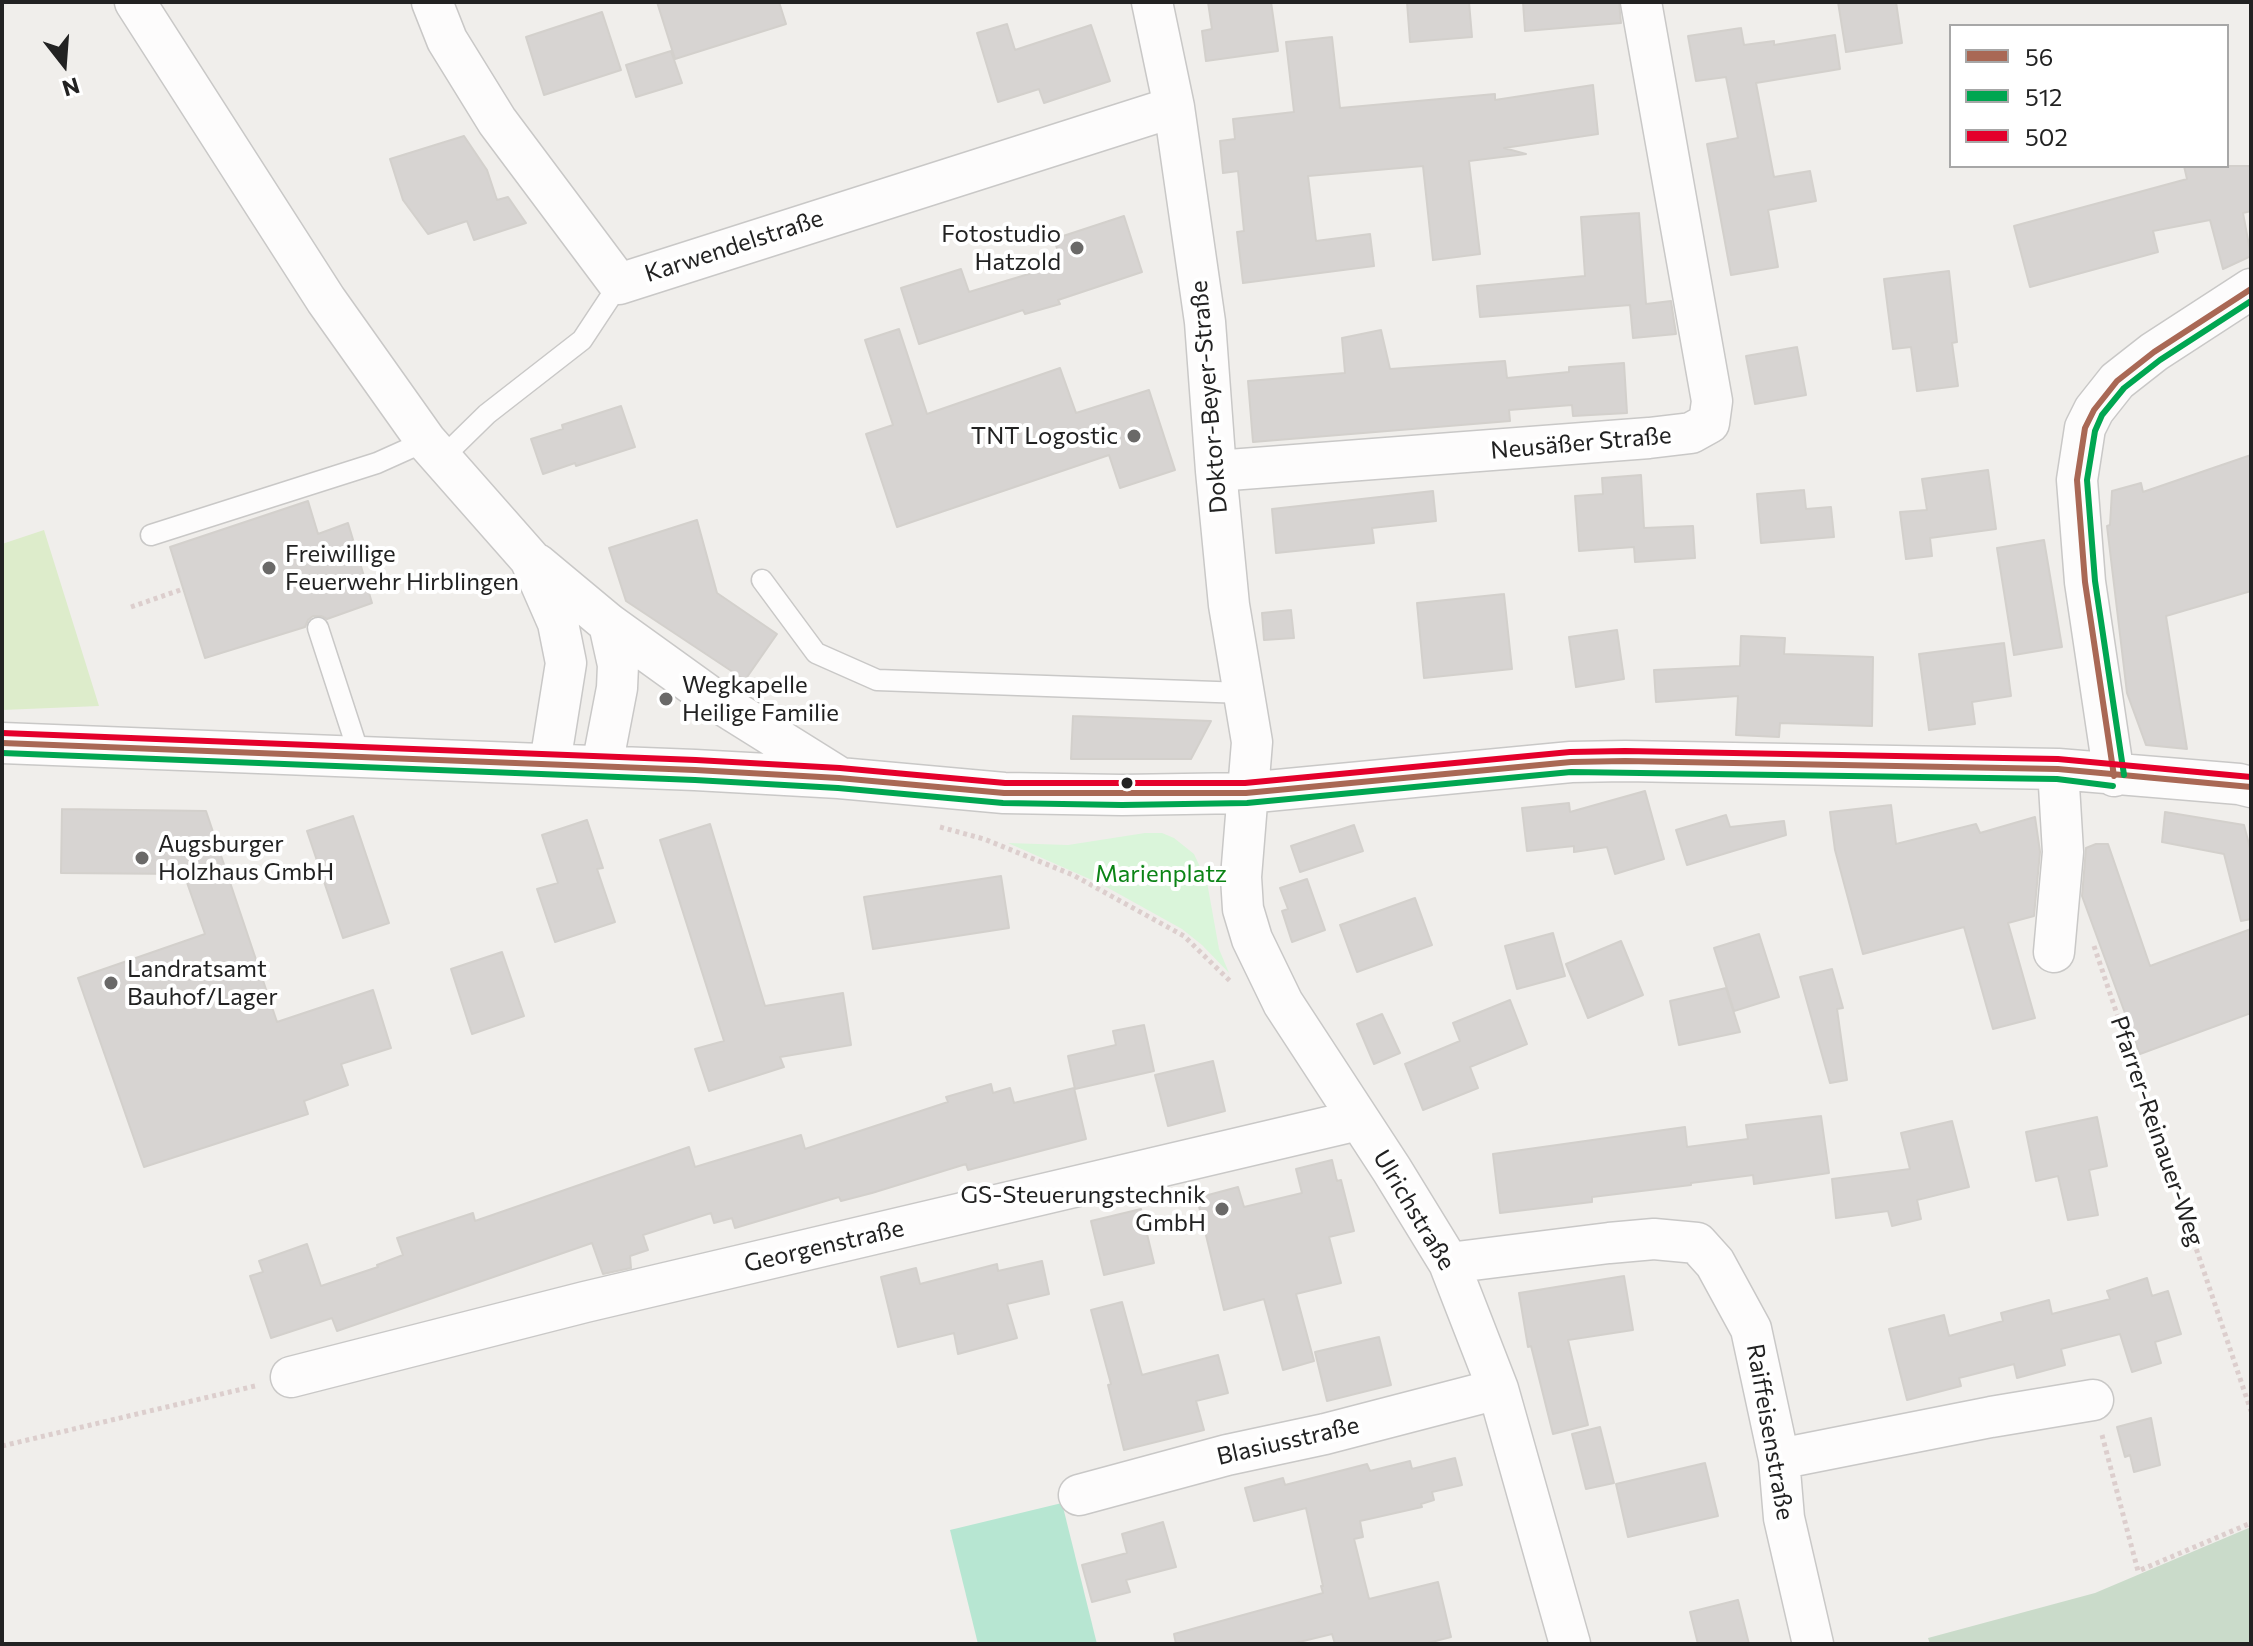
<!DOCTYPE html>
<meta charset="utf-8">
<style>
body{margin:0}
#map{position:relative;width:2253px;height:1646px;overflow:hidden;background:#f0eeeb;font-family:Commissioner,sans-serif}
canvas{display:block}
.frame{position:absolute;inset:0;border:4px solid #222;pointer-events:none}
.legend{position:absolute;left:1949px;top:24px;width:280px;height:144px;box-sizing:border-box;background:#fff;border:2px solid #a7a7a7;margin:0;padding:10px 14px;list-style:none;font-size:24px;color:#222}
.legend li{display:flex;align-items:center;gap:16px;height:40px}
.legend b{width:40px;border:2px solid #a7a7a7}
.north{position:absolute;left:24px;top:24px;width:80px;height:80px;-webkit-text-stroke:6px #fff;paint-order:stroke;rotate:163deg;font-size:22px;font-weight:700;line-height:32px;text-align:center;color:#222}
.north::after{content:'';display:block;margin:auto;width:28px;height:36px;background:#222;clip-path:polygon(50% 0,100% 100%,50% 72%,0 100%)}
</style>
<div id="map">
<canvas width="2253" height="1646"></canvas>
<div class="frame"></div>
<ul class="legend">
<li><b style="height:10px;background:#a96855"></b>56</li>
<li><b style="height:10px;background:#00a651"></b>512</li>
<li><b style="height:10px;background:#e4002b"></b>502</li>
</ul>
<div class="north">N</div>
</div>
<script>
const ctx = document.querySelector('canvas').getContext('2d');
ctx.lineJoin = 'round';
function paint(path, color) { ctx.fillStyle = color; ctx.fill(path, 'evenodd'); }
const poly = rows => new Path2D(rows.map(r => 'M' + r).join(''));
function strokePath(path, color, width, dash) { ctx.strokeStyle = color; ctx.lineWidth = width; ctx.lineCap = dash ? 'butt' : 'round'; ctx.setLineDash(dash || []); ctx.stroke(path); }
function drawText(font, color, halo, rows, align = 'center') {
  ctx.font = font + ' Commissioner,sans-serif'; ctx.lineWidth = 8; ctx.setLineDash([]); ctx.textBaseline = 'middle'; ctx.strokeStyle = halo; ctx.fillStyle = color; for (const [text, x, y, turn = 0] of rows) {
    ctx.save(); ctx.translate(x, y); ctx.rotate((+turn || 0) * Math.PI / 180); ctx.textAlign = isNaN(turn) ? turn : align; if (halo) ctx.strokeText(text, 0, 0); ctx.fillText(text, 0, 0); ctx.restore();
  }
}
paint(poly([
 [44,530,99,706,2,710,2,544]
]), '#ddeccb');
paint(poly([
 [2251,1527,2251,1644,1930,1644,1928,1638,2095,1593]
]), '#cadbca');
paint(poly([
 [1145,833,1162,833,1174,838,1194,854,1207,882,1219,949,1229,973,1202,945,1182,929,1101,884,1008,843,1068,845]
]), '#daf5da');
paint(poly([
 [1062,1503,1097,1644,978,1644,950,1530]
]), '#b7e6d2');
const building = poly([
 [657,2,779,2,786,24,675,59,657,2],
 [1208,2,1271,2,1278,51,1206,61,1202,31,1212,29,1208,2],
 [1407,2,1469,2,1472,37,1410,42,1407,2],
 [1523,2,1619,2,1621,23,1525,31,1523,2],
 [1838,2,1896,2,1902,43,1846,52,1838,2],
 [602,12,621,70,544,95,526,37,602,12],
 [1007,24,1015,50,1091,25,1110,81,1044,103,1039,89,998,102,977,33,1007,24],
 [1741,28,1744,45,1774,41,1774,45,1835,35,1840,69,1756,83,1774,177,1810,171,1816,201,1768,210,1778,267,1731,275,1707,144,1738,138,1726,77,1696,81,1688,36,1741,28],
 [1332,37,1340,108,1495,94,1495,100,1593,85,1598,134,1504,148,1526,154,1469,161,1480,254,1433,260,1423,166,1308,176,1316,241,1370,234,1374,266,1243,283,1237,232,1244,231,1238,171,1223,173,1220,141,1235,139,1233,119,1294,112,1286,42,1332,37],
 [671,51,682,83,636,97,626,65,671,51],
 [464,136,487,170,497,200,508,197,526,223,474,240,467,221,428,234,403,200,390,159,464,136],
 [2184,166,2251,166,2251,211,2243,213,2251,256,2223,269,2210,220,2153,231,2158,252,2030,287,2014,226,2187,179,2184,166],
 [1639,213,1646,304,1671,301,1676,334,1633,338,1630,305,1480,317,1477,286,1585,276,1581,217,1639,213],
 [1124,216,1142,272,1058,300,1060,304,1025,314,1023,310,919,344,901,288,961,269,969,292,1062,264,1054,239,1124,216],
 [1949,271,1957,342,1952,343,1958,386,1917,391,1911,347,1893,349,1884,279,1949,271],
 [899,329,927,414,1060,368,1076,413,1149,390,1175,470,1120,488,1109,455,897,527,866,434,893,425,865,340,899,329],
 [1381,330,1390,369,1505,361,1507,378,1569,372,1569,367,1624,363,1627,413,1573,416,1572,405,1509,410,1510,421,1253,442,1248,381,1345,373,1342,338,1381,330],
 [1797,347,1806,395,1755,404,1746,356,1797,347],
 [621,406,635,447,576,466,575,463,543,474,531,439,563,429,562,425,621,406],
 [2251,455,2251,591,2166,616,2187,749,2146,745,2127,693,2107,526,2110,525,2112,491,2141,483,2143,492,2251,455],
 [1988,470,1996,529,1930,538,1932,556,1906,559,1900,512,1927,510,1922,479,1988,470],
 [1641,475,1644,528,1693,526,1695,558,1635,562,1634,547,1579,551,1575,496,1603,494,1602,478,1641,475],
 [1804,490,1806,509,1831,507,1834,537,1761,543,1757,494,1804,490],
 [1433,491,1436,521,1372,528,1374,543,1276,553,1272,509,1433,491],
 [308,501,318,534,348,523,372,603,327,619,321,616,313,616,308,620,305,627,205,658,170,547,308,501],
 [697,520,717,593,777,634,745,680,626,601,609,548,697,520],
 [2044,540,2062,647,2014,655,1997,548,2044,540],
 [1504,594,1512,669,1424,678,1417,603,1504,594],
 [1291,610,1294,638,1264,640,1262,613,1291,610],
 [1617,630,1624,679,1576,687,1569,637,1617,630],
 [1741,636,1785,638,1784,654,1873,657,1872,726,1780,723,1779,737,1736,735,1738,696,1656,702,1654,670,1740,666,1741,636],
 [2004,643,2011,696,1972,702,1975,724,1929,730,1919,654,2004,643],
 [1073,716,1211,721,1191,759,1071,759,1073,716],
 [1645,791,1664,859,1615,874,1607,847,1574,852,1574,846,1527,851,1522,808,1569,803,1570,812,1645,791],
 [1891,805,1896,844,1976,824,1980,833,2035,817,2040,852,2034,916,2008,923,2035,1018,1993,1029,1964,927,1863,954,1835,850,1830,812,1891,805],
 [62,809,206,811,277,1022,373,990,391,1048,341,1064,348,1085,304,1101,308,1114,144,1167,78,978,205,934,184,874,61,873,62,809],
 [2165,812,2244,825,2251,852,2251,919,2241,921,2224,854,2162,842,2165,812],
 [1726,815,1730,827,1784,821,1786,835,1687,865,1676,830,1726,815],
 [353,816,389,923,343,938,307,831,353,816],
 [587,820,603,868,597,869,615,922,555,942,537,889,558,883,542,835,587,820],
 [710,824,765,1006,843,993,851,1045,780,1057,784,1067,709,1091,695,1049,724,1041,660,840,710,824],
 [1354,825,1363,851,1300,872,1291,846,1354,825],
 [2096,844,2108,844,2150,966,2251,929,2251,1013,2140,1054,2082,896,2086,848,2096,844],
 [1001,876,1009,928,873,949,864,897,1001,876],
 [1307,879,1325,930,1292,942,1282,911,1288,909,1280,888,1307,879],
 [1415,898,1432,945,1357,972,1340,925,1415,898],
 [1553,933,1565,976,1517,989,1505,946,1553,933],
 [1759,934,1779,997,1734,1011,1714,948,1759,934],
 [1621,941,1643,995,1588,1018,1566,964,1621,941],
 [502,952,524,1016,472,1034,451,969,502,952],
 [1832,969,1843,1008,1837,1009,1847,1080,1830,1083,1800,977,1832,969],
 [1726,988,1740,1032,1679,1045,1670,1001,1726,988],
 [1510,1000,1527,1044,1470,1067,1478,1088,1423,1110,1405,1064,1460,1041,1453,1023,1510,1000],
 [1382,1014,1400,1053,1374,1064,1357,1024,1382,1014],
 [1144,1025,1154,1071,1075,1089,1068,1056,1116,1045,1113,1031,1144,1025],
 [1213,1061,1225,1111,1168,1126,1155,1075,1213,1061],
 [991,1084,993,1093,1010,1088,1014,1103,1074,1088,1086,1139,968,1170,966,1164,872,1193,841,1201,839,1197,735,1228,732,1218,714,1223,711,1213,643,1235,648,1250,630,1256,631,1268,603,1274,592,1243,337,1331,332,1318,271,1338,250,1276,263,1272,259,1261,307,1244,321,1286,378,1267,377,1265,403,1255,397,1238,473,1213,475,1221,689,1147,695,1167,801,1135,805,1149,948,1102,946,1097,991,1084],
 [1821,1116,1829,1173,1754,1184,1753,1175,1691,1183,1691,1185,1592,1197,1592,1202,1500,1213,1493,1154,1685,1127,1687,1147,1748,1139,1746,1125,1821,1116],
 [2097,1117,2107,1166,2089,1170,2098,1215,2068,1220,2058,1176,2036,1181,2026,1132,2097,1117],
 [1952,1121,1969,1187,1917,1200,1921,1219,1892,1226,1888,1211,1836,1218,1832,1179,1910,1169,1901,1133,1952,1121],
 [1332,1160,1337,1181,1341,1180,1354,1231,1329,1237,1341,1283,1296,1294,1314,1361,1283,1370,1264,1299,1224,1310,1197,1198,1238,1187,1244,1207,1302,1193,1296,1169,1332,1160],
 [1141,1209,1154,1263,1104,1275,1091,1221,1141,1209],
 [1042,1261,1049,1294,1007,1304,1017,1338,958,1354,954,1333,898,1347,881,1277,916,1268,920,1284,997,1264,998,1271,1042,1261],
 [1624,1276,1633,1330,1568,1340,1588,1425,1553,1434,1531,1346,1528,1347,1519,1293,1624,1276],
 [2147,1278,2152,1296,2168,1291,2181,1334,2155,1342,2161,1363,2132,1372,2120,1334,2061,1349,2065,1365,2017,1378,2014,1364,1959,1378,1961,1386,1907,1400,1889,1329,1944,1315,1949,1336,2003,1321,2001,1313,2049,1300,2052,1314,2110,1299,2107,1291,2147,1278],
 [1122,1302,1142,1375,1218,1355,1228,1393,1196,1401,1204,1430,1124,1450,1108,1385,1111,1384,1091,1310,1122,1302],
 [1379,1337,1391,1385,1327,1401,1315,1352,1379,1337],
 [2151,1418,2160,1465,2134,1472,2130,1455,2125,1457,2117,1427,2151,1418],
 [1600,1427,1614,1483,1586,1489,1572,1434,1600,1427],
 [1455,1458,1462,1485,1432,1492,1434,1500,1421,1504,1422,1507,1360,1521,1363,1537,1354,1539,1369,1599,1438,1582,1451,1637,1424,1644,1335,1644,1332,1634,1291,1644,1176,1644,1174,1634,1323,1593,1321,1586,1323,1586,1306,1508,1254,1521,1245,1488,1283,1478,1285,1485,1367,1464,1370,1471,1410,1461,1412,1469,1455,1458],
 [1705,1463,1718,1516,1628,1537,1616,1484,1705,1463],
 [1163,1522,1176,1567,1126,1580,1130,1592,1092,1602,1082,1565,1127,1553,1122,1534,1163,1522],
 [1738,1600,1749,1644,1698,1644,1690,1612,1738,1600]
]);
paint(building, '#d7d4d2');
strokePath(building, '#d3d0cc', 2);
const service = poly([
 [441,459,487,414,582,340,619,284],
 [151,535,377,463,426,441],
 [762,580,816,653,877,680,1244,693],
 [318,628,360,757]
]);
const minor = poly([
 [135,2,326,300,426,441,530,559,558,623,566,663,550,763],
 [432,2,447,40,497,121,619,284,1174,107],
 [1152,2,1174,107,1205,322,1216,471,1229,605,1252,742,1241,877,1243,909,1252,939,1283,1003,1392,1170,1449,1263,1498,1389,1570,1644],
 [1216,471,1649,438,1691,433,1709,423,1712,401,1641,2],
 [537,564,609,624,709,696,837,776],
 [2,743,695,770,839,778,1004,793,1122,795,1246,793,1571,762,1625,761,2058,769,2239,784,2251,787],
 [602,766,617,688,618,665,609,624],
 [2114,776,2085,582,2077,480,2085,428,2094,410,2117,381,2154,352,2251,289],
 [2054,952,2063,852,2058,769],
 [1449,1263,1609,1243,1654,1239,1697,1243,1715,1263,1751,1329,1779,1459,1784,1518,1813,1644],
 [291,1377,585,1302,1358,1120],
 [1779,1459,1991,1417,2093,1400],
 [1079,1495,1227,1455,1325,1434,1498,1389]
]);
strokePath(service, '#c9c8c7', 23);
strokePath(minor, '#c9c8c7', 43);
strokePath(poly([
 [131,607,183,589],
 [940,827,984,839,1073,875,1184,936,1231,982],
 [2094,946,2251,1411],
 [2102,1435,2138,1571,2251,1523],
 [2,1446,255,1386]
]), '#dccecd', 5, [4, 4]);
strokePath(service, '#fdfcfc', 20);
strokePath(minor, '#fdfcfc', 40);
strokePath(poly([
 [2,743,695,770,839,778,1004,793,1246,793,1571,762,1625,761,2058,769,2251,787],
 [2114,776,2085,582,2077,480,2085,428,2094,410,2117,381,2154,352,2251,289]
]), '#a96855', 6);
strokePath(poly([
 [2,753,695,780,838,788,1003,803,1122,805,1247,803,1571,772,2057,779,2113,786],
 [2124,775,2095,581,2087,480,2095,431,2102,415,2124,388,2160,360,2251,301]
]), '#00a651', 6);
strokePath(poly([
 [2,733,696,760,840,768,1005,783,1245,783,1570,752,1625,751,2058,759,2251,777]
]), '#e4002b', 6);
for (const [x, y, r, color] of [
 [1077,248,8,"#6a6968"],
 [1134,436,8,"#6a6968"],
 [269,568,8,"#6a6968"],
 [666,699,8,"#6a6968"],
 [1127,783,7,"#222"],
 [142,858,8,"#6a6968"],
 [111,983,8,"#6a6968"],
 [1222,1209,8,"#6a6968"]
]) { const dot = new Path2D(); dot.arc(x, y, r, 0, 2 * Math.PI); ctx.fillStyle = color; ctx.fill(dot); strokePath(dot, '#fff', 3); }
drawText('24px', '#222', '#fff', [
 ["Fotostudio",1061,234,"right"],
 ["Hatzold",1061,262,"right"],
 ["TNT Logostic",1118,436,"right"],
 ["Freiwillige",285,554],
 ["Feuerwehr Hirblingen",285,582],
 ["Wegkapelle",682,685],
 ["Heilige Familie",682,713],
 ["Augsburger",158,844],
 ["Holzhaus GmbH",158,872],
 ["Landratsamt",127,969],
 ["Bauhof/Lager",127,997],
 ["GS-Steuerungstechnik",1206,1195,"right"],
 ["GmbH",1206,1223,"right"]
], 'left');
drawText('24px', '#222', '#fff', [
 ["Karwendelstraße",734,246,-18],
 ["Doktor-Beyer-Straße",1209,397,-95],
 ["Neusäßer Straße",1581,443,-5],
 ["Pfarrer-Reinauer-Weg",2157,1131,71],
 ["Ulrichstraße",1414,1210,59],
 ["Georgenstraße",824,1246,-13],
 ["Raiffeisenstraße",1770,1432,80],
 ["Blasiusstraße",1288,1441,-13]
]);
drawText('24px', '#0c8416', '#fff', [
 ["Marienplatz",1161,874]
]);
</script>
